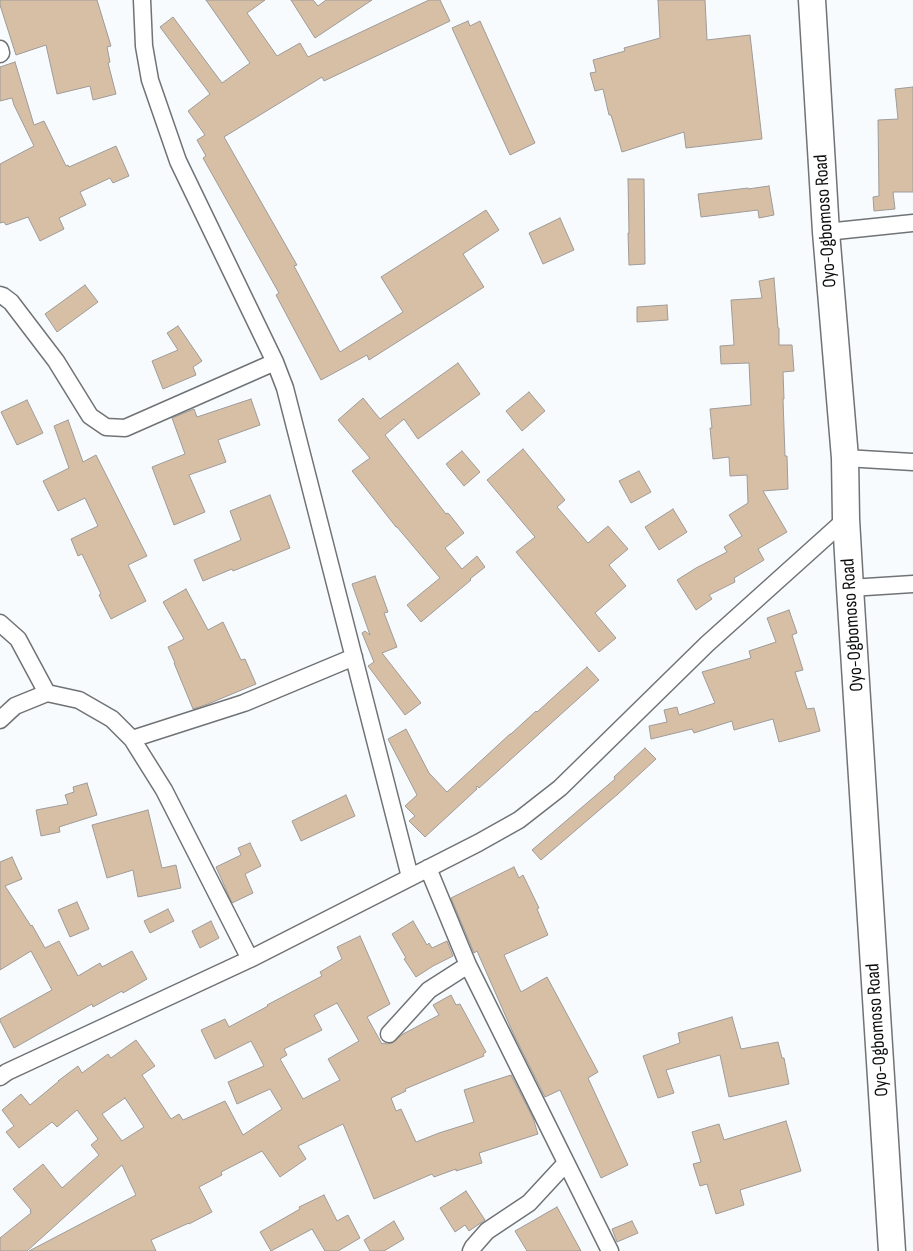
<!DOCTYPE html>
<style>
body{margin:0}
canvas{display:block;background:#f8fbfe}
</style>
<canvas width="913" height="1251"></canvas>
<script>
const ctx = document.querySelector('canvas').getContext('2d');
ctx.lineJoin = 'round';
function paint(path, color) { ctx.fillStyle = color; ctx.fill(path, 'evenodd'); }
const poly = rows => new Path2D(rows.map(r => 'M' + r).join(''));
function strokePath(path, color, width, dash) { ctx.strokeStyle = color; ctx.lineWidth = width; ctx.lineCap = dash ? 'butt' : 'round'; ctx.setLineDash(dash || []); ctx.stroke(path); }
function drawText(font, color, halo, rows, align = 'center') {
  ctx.font = font + ' "Sofia Sans Condensed",sans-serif'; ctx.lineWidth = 4; ctx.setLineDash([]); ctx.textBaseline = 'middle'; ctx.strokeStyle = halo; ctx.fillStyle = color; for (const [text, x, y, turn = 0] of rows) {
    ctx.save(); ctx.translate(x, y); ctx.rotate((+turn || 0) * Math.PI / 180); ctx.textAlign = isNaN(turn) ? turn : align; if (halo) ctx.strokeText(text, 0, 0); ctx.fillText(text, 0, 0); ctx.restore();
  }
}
const building = poly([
 [0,0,97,0,111,46,107,47,110,62,108,63,116,94,93,100,90,86,57,94,46,45,16,55,0,5,0,0],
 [206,0,265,0,247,13,277,56,300,43,308,57,429,0,440,0,450,21,324,81,322,77,224,137,297,265,294,266,340,352,403,312,381,277,486,210,499,230,463,254,484,287,369,360,367,355,321,380,276,295,279,293,203,158,206,156,197,140,205,135,188,111,210,94,160,27,173,17,222,83,250,63,206,0],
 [291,0,313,0,318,6,326,0,372,0,315,38,291,0],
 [658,0,705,0,707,40,750,35,762,139,686,148,684,132,622,152,611,115,609,115,603,89,595,91,590,73,596,72,593,60,625,51,624,48,660,38,658,0],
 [468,21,470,26,480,21,535,143,510,155,452,28,468,21],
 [15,62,34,125,44,121,66,166,68,165,69,167,116,146,129,176,113,183,110,178,80,192,86,205,59,218,64,229,40,241,28,217,6,225,4,222,0,223,0,164,34,146,14,105,12,98,0,101,0,67,15,62],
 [913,87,913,192,893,192,895,209,874,211,873,197,879,196,878,120,898,119,895,89,913,87],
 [628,179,644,179,645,264,629,265,628,233,629,233,628,179],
 [769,186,774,215,759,218,758,210,701,217,698,194,748,188,748,189,769,186],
 [560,218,574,250,543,264,529,233,560,218],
 [774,278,778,328,779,328,779,345,792,345,794,371,783,372,784,399,783,399,785,456,787,456,788,489,763,491,787,532,758,549,764,560,734,578,735,582,709,595,712,599,696,610,677,580,696,568,727,552,724,547,742,536,729,515,748,503,747,475,730,476,729,457,713,459,710,428,712,428,710,409,751,405,749,363,721,364,720,346,734,345,731,300,762,298,759,281,774,278],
 [85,285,98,302,57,332,45,314,85,285],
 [667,305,668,320,637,322,637,307,667,305],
 [178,326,202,361,193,367,196,375,163,389,152,361,178,350,167,333,178,326],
 [458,363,480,394,418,439,404,419,385,435,446,514,447,513,449,514,464,533,445,548,462,569,477,556,485,567,470,579,471,580,421,622,407,605,440,578,397,527,396,527,352,471,370,458,338,420,363,398,380,419,458,363],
 [529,392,545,411,522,431,506,411,529,392],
 [251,399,260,425,218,440,226,462,189,475,205,512,174,525,152,467,185,454,172,418,194,409,197,417,251,399],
 [27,400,43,433,17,445,1,412,27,400],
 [68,420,83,462,96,455,147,556,128,565,146,601,111,619,99,595,101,594,82,554,78,556,71,539,98,526,85,498,58,511,43,481,69,468,54,426,68,420],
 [523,449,565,500,557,507,588,543,608,526,628,549,609,565,626,586,595,613,616,638,599,652,516,552,535,537,487,480,523,449],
 [462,451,480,472,464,486,446,464,462,451],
 [639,471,651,492,631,503,619,481,639,471],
 [270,495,290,548,233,571,232,569,203,581,194,560,241,540,230,511,270,495],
 [673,509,687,532,659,550,645,527,673,509],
 [375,576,388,612,384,613,397,647,382,653,421,703,405,715,368,666,374,662,362,633,365,631,370,635,352,584,375,576],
 [186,589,208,630,223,622,241,660,245,659,256,684,208,704,193,709,174,663,175,663,168,647,184,639,163,602,186,589],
 [789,610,797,633,792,635,803,670,795,672,807,709,814,708,820,731,779,742,773,719,734,730,732,721,694,733,692,729,651,739,649,726,667,722,664,710,677,707,679,715,715,703,702,672,751,658,749,651,776,642,767,618,789,610],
 [587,667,599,680,479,788,477,786,476,787,477,789,425,837,409,821,415,816,405,806,417,795,388,739,406,729,429,773,447,792,510,734,511,734,536,711,537,712,587,667],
 [645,748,656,759,618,794,541,860,532,850,615,779,614,777,645,748],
 [87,783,97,815,59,827,60,832,41,836,36,810,68,804,65,795,74,792,73,787,87,783],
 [346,795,355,816,301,841,292,821,346,795],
 [148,810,162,868,176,865,181,888,138,897,133,870,107,878,92,825,148,810],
 [250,843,261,866,245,874,253,893,232,903,216,867,241,855,238,848,250,843],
 [12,857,22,879,5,886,31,926,32,925,45,948,59,941,78,976,100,963,102,967,132,951,147,979,123,993,122,991,93,1007,92,1004,14,1048,0,1021,0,1019,52,990,31,951,0,970,0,862,12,857],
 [514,867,519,878,523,875,539,908,537,909,548,935,504,955,521,992,547,977,598,1072,588,1078,628,1165,601,1178,560,1090,545,1097,514,1035,477,951,474,953,451,898,514,867],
 [77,902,89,929,70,937,58,910,77,902],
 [168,909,174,921,150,933,144,921,168,909],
 [211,921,219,938,200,948,192,931,211,921],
 [413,921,427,945,429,943,432,948,447,941,453,956,433,966,416,977,404,959,406,958,392,934,413,921],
 [360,936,390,1004,367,1017,382,1044,384,1043,387,1044,392,1043,403,1034,439,1015,433,1005,451,995,456,1005,460,1004,486,1052,483,1054,484,1056,405,1089,406,1091,391,1098,396,1111,401,1109,416,1142,439,1133,474,1122,464,1090,511,1075,533,1118,538,1134,479,1153,482,1163,456,1171,456,1169,434,1177,432,1174,374,1199,343,1124,298,1146,306,1159,280,1177,262,1151,221,1172,222,1175,199,1187,212,1212,189,1224,189,1223,151,1240,156,1251,29,1251,136,1195,122,1165,27,1251,0,1251,0,1238,31,1213,30,1211,31,1210,13,1189,43,1164,62,1188,99,1155,91,1145,98,1139,77,1110,57,1127,52,1122,19,1148,6,1132,14,1126,2,1110,21,1094,30,1105,59,1081,58,1081,78,1066,82,1073,108,1054,111,1058,136,1040,155,1066,142,1075,171,1119,179,1114,183,1120,225,1101,243,1135,282,1109,270,1089,237,1104,228,1082,264,1066,251,1041,215,1059,201,1030,225,1019,229,1027,268,1006,267,1005,322,976,320,972,342,959,337,947,360,936],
 [337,1003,359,1041,328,1059,340,1080,303,1099,280,1059,287,1055,284,1049,322,1030,314,1015,337,1003],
 [125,1098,144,1127,122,1141,102,1114,125,1098],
 [732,1017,741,1049,778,1042,782,1058,784,1058,789,1084,729,1097,720,1055,666,1070,674,1093,658,1098,643,1056,680,1043,678,1033,732,1017],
 [786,1121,801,1171,740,1190,744,1205,716,1214,707,1184,700,1186,693,1164,701,1162,692,1132,719,1124,724,1140,786,1121],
 [466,1191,485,1220,469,1231,465,1225,455,1232,440,1208,466,1191],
 [324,1195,337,1221,348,1215,360,1238,338,1251,325,1251,312,1229,271,1251,260,1232,300,1209,299,1207,324,1195],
 [557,1207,581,1251,527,1251,515,1231,557,1207],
 [394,1221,404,1239,384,1251,370,1251,364,1240,394,1221],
 [632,1221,638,1233,617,1242,612,1229,632,1221]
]);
paint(building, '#d7bfa6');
strokePath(building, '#9e9b99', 1);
const minor = poly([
 [142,0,144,46,150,80,178,161,275,362,285,388,410,877],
 [0,49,1,53,0,54],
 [826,232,913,223],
 [0,295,3,296,11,302,56,361,90,416,106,427,125,428,275,362],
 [845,458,913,462],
 [850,588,913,584],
 [0,623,18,639,47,693],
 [0,720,15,706,47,693,79,700,112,719,132,739,164,790,250,959],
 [132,739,244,703,354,657],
 [428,868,468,965,610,1251],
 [389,1034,429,990,468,965],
 [0,1077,7,1072,250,959,478,843,519,820,560,788,707,644,846,519],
 [471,1251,473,1247,487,1231,529,1203,566,1163]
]);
const trunk = poly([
 [812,0,826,232,845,458,846,519,850,588,892,1251]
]);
strokePath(minor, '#707375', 19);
strokePath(trunk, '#707375', 29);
strokePath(minor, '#fff', 16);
strokePath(trunk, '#fff', 26);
drawText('19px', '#0b0c0d', '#fff', [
 ["Oyo-Ogbomoso Road",826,221,-94],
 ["Oyo-Ogbomoso Road",853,625,-94],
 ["Oyo-Ogbomoso Road",878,1030,-94]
]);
</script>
